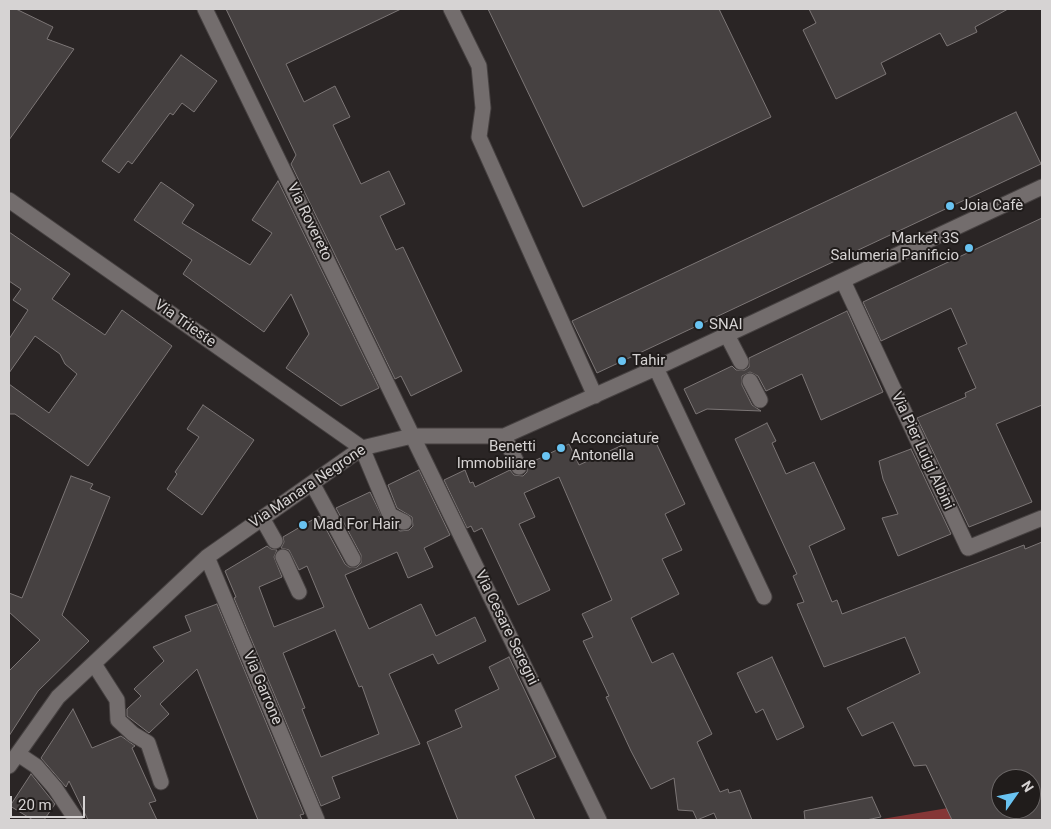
<!DOCTYPE html>
<meta charset="utf-8">
<style>
body{margin:0}
#map{position:relative;width:1051px;height:829px;overflow:hidden;background:#2a2525;font-family:Roboto,sans-serif}
canvas{display:block}
.frame{position:absolute;inset:0;border:10px solid #d6d3d3;pointer-events:none}
.north{position:absolute;left:991px;top:769px;width:50px;height:50px;box-sizing:border-box;background:#201c1b;border:1px solid #696565;border-radius:50%;rotate:57deg;font-size:14px;font-weight:700;line-height:20px;text-align:center;color:#d6d3d3}
.north::after{content:'';display:block;margin:auto;width:18px;height:22px;background:#69c3f1;clip-path:polygon(50% 0,100% 100%,50% 72%,0 100%)}
.scale{position:absolute;left:10px;top:796px;width:75px;height:22px;box-sizing:border-box;border:2px solid #d6d3d3;border-top:0;padding-left:6px;font-size:15px;line-height:18px;white-space:nowrap;color:#d6d3d3;-webkit-text-stroke:4px #201c1b;paint-order:stroke}
</style>
<div id="map">
<canvas width="1051" height="829"></canvas>
<div class="frame"></div>
<div class="north">N</div>
<div class="scale">20 m</div>
</div>
<script>
const ctx = document.querySelector('canvas').getContext('2d');
ctx.lineJoin = 'round';
function paint(path, color) { ctx.fillStyle = color; ctx.fill(path, 'evenodd'); }
const poly = rows => new Path2D(rows.map(r => 'M' + r).join(''));
function strokePath(path, color, width, dash) { ctx.strokeStyle = color; ctx.lineWidth = width; ctx.lineCap = dash ? 'butt' : 'round'; ctx.setLineDash(dash || []); ctx.stroke(path); }
function drawText(font, color, halo, rows, align = 'center') {
  ctx.font = font + ' Roboto,sans-serif'; ctx.lineWidth = 4; ctx.setLineDash([]); ctx.textBaseline = 'middle'; ctx.strokeStyle = halo; ctx.fillStyle = color; for (const [text, x, y, turn = 0] of rows) {
    ctx.save(); ctx.translate(x, y); ctx.rotate((+turn || 0) * Math.PI / 180); ctx.textAlign = isNaN(turn) ? turn : align; if (halo) ctx.strokeText(text, 0, 0); ctx.fillText(text, 0, 0); ctx.restore();
  }
}
paint(poly([
 [948,808,1001,809,1028,809,968,820,876,820]
]), '#853636');
const building = poly([
 [9,9,16,9,53,27,47,39,74,49,9,140,9,9],
 [226,9,401,9,286,64,304,102,335,86,350,117,333,125,361,184,389,171,405,204,380,216,396,250,403,247,462,371,411,396,401,376,395,379,291,164,296,155,226,9],
 [488,9,719,9,771,117,583,207,488,9],
 [809,9,1008,9,975,27,977,32,947,46,940,33,881,63,886,74,836,99,803,30,816,23,809,9],
 [181,55,217,81,194,112,182,103,173,115,170,113,132,164,128,161,119,173,102,161,181,55],
 [1016,112,1041,164,597,373,572,321,1016,112],
 [278,181,379,388,341,406,286,368,309,334,291,294,264,332,183,274,192,260,134,220,161,182,194,205,182,223,250,265,272,233,252,220,278,181],
 [1042,218,1042,405,996,424,1032,502,969,527,917,418,966,397,965,393,976,388,958,348,967,344,951,308,881,341,863,302,1042,218],
 [9,232,70,274,52,299,105,335,122,310,172,346,88,466,15,414,9,414,9,384,49,413,77,374,65,364,60,354,35,336,9,373,9,339,28,310,13,300,21,289,9,281,9,232],
 [847,311,883,392,821,420,802,374,766,391,758,376,750,372,742,376,742,385,752,405,761,411,707,409,696,414,684,389,732,366,736,370,745,370,749,367,749,358,847,311],
 [203,405,254,440,202,515,167,489,177,474,175,472,199,437,187,429,203,405],
 [767,423,776,441,772,443,786,474,814,462,845,529,809,546,832,602,837,600,842,614,1024,545,1025,549,1042,542,1042,820,952,820,926,765,914,766,893,722,862,736,847,708,920,673,905,637,824,667,797,604,804,602,793,576,797,574,735,439,767,423],
 [1001,779,1031,779,1031,809,1001,809,1001,779],
 [651,432,685,504,665,514,682,550,662,559,679,594,631,618,652,663,673,653,712,734,697,742,720,792,728,789,729,793,740,790,752,820,717,820,714,813,697,820,693,811,678,810,674,778,651,789,631,751,606,697,609,696,583,641,593,637,582,614,612,600,559,477,524,493,535,517,519,524,550,590,518,605,482,528,474,532,471,526,467,528,444,480,465,470,470,483,473,482,475,487,510,470,514,475,523,476,527,472,528,464,569,444,579,465,651,432],
 [911,449,951,534,898,556,882,518,898,514,883,479,879,461,911,449],
 [419,470,450,535,424,548,433,567,408,578,397,552,345,575,369,629,421,604,436,636,475,617,486,641,438,664,433,654,389,674,420,744,332,777,340,798,321,806,234,598,236,597,225,571,267,546,271,549,277,550,274,557,282,577,259,587,274,627,324,607,307,566,299,570,289,550,281,548,284,542,283,537,319,516,345,564,349,567,357,567,361,563,361,555,336,508,370,492,385,523,400,531,409,530,413,526,412,517,397,508,388,485,419,470],
 [335,630,359,687,362,686,379,734,321,757,302,709,305,708,283,653,335,630],
 [71,476,93,484,90,489,110,497,62,615,89,641,38,691,9,736,9,671,40,640,9,612,9,593,22,598,71,476],
 [217,604,304,814,300,815,302,820,258,820,197,669,160,704,169,714,149,733,127,716,127,709,141,696,134,689,164,661,153,647,191,631,185,616,217,604],
 [509,657,556,757,515,776,535,820,458,820,427,742,462,727,455,710,499,689,489,667,509,657],
 [772,657,804,727,777,740,763,709,756,713,737,673,772,657],
 [73,709,92,748,121,736,135,746,132,748,156,801,149,803,157,820,88,820,69,781,66,787,41,758,73,709],
 [31,774,55,804,44,820,33,820,10,806,31,774],
 [872,797,881,817,866,820,805,820,804,811,872,797]
]);
paint(building, '#464141');
strokePath(building, '#7c7676', 1);
const minor = poly([
 [205,9,599,820],
 [451,9,479,66,483,108,479,137,595,396],
 [9,200,362,448],
 [843,281,968,548,1042,518],
 [727,335,741,362],
 [656,368,764,597],
 [750,381,760,400],
 [504,436,519,467],
 [362,448,390,515,404,522],
 [312,483,353,559],
 [262,518,275,541],
 [207,557,317,820],
 [283,557,299,592],
 [94,664,117,700,118,720,133,734,148,743,161,782],
 [18,754,36,766,55,788,75,818],
 [9,766,58,697,207,557,362,448,412,436,504,436,656,368,1042,187]
]);
strokePath(minor, '#464141', 17);
strokePath(minor, '#736d6d', 15);
for (const [x, y, r, color] of [
 [950,206,5,"#69c3f1"],
 [969,248,5,"#69c3f1"],
 [699,325,5,"#69c3f1"],
 [622,361,5,"#69c3f1"],
 [561,448,5,"#69c3f1"],
 [546,456,5,"#69c3f1"],
 [303,525,5,"#69c3f1"]
]) { const dot = new Path2D(); dot.arc(x, y, r, 0, 2 * Math.PI); ctx.fillStyle = color; ctx.fill(dot); strokePath(dot, '#201c1b', 2); }
drawText('15px', '#d6d3d3', '#201c1b', [
 ["Joia Cafè",960,206],
 ["Market 3S",959,239,"right"],
 ["Salumeria Panificio",959,256,"right"],
 ["SNAI",709,325],
 ["Tahir",632,361],
 ["Acconciature",571,439],
 ["Antonella",571,456],
 ["Benetti",536,447,"right"],
 ["Immobiliare",536,464,"right"],
 ["Mad For Hair",313,525]
], 'left');
drawText('15px', '#d6d3d3', '#201c1b', [
 ["Via Rovereto",309,222,64],
 ["Via Trieste",185,324,35],
 ["Via Pier Luigi Albini",922,451,65],
 ["Via Manara Negrone",308,487,-34],
 ["Via Cesare Seregni",506,628,64],
 ["Via Garrone",262,688,67]
]);
</script>
